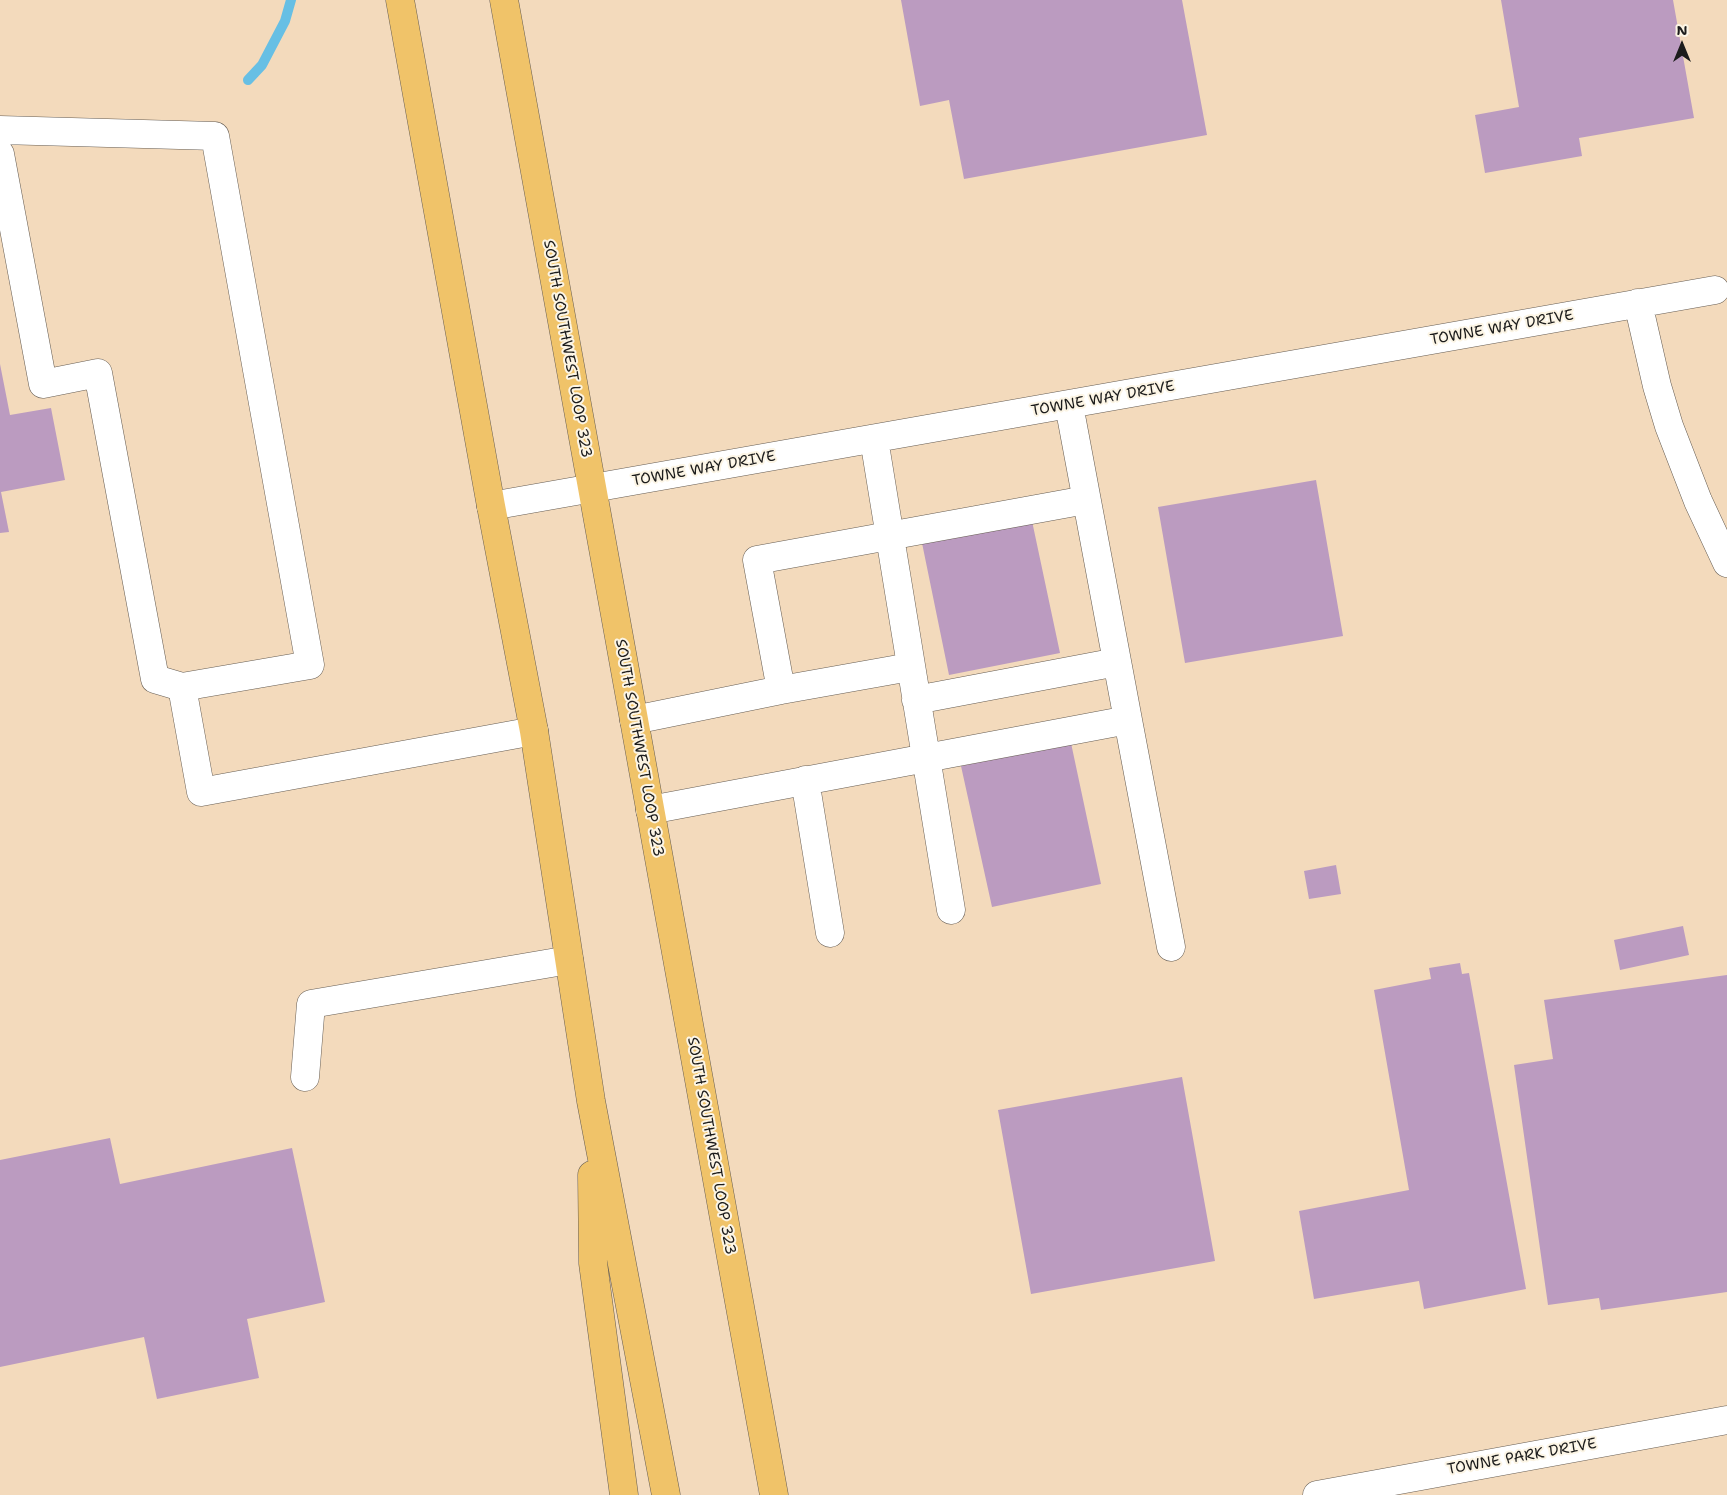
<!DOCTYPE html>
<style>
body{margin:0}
#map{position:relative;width:1727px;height:1495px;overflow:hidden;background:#f3dabc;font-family:"Shantell Sans",sans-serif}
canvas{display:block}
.north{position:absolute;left:1657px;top:20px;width:50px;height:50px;-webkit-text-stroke:4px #fcf5e5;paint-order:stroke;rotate:0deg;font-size:14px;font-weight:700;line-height:20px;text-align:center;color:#1c1c1c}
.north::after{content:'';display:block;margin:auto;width:18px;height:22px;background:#1c1c1c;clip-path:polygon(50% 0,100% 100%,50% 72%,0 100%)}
</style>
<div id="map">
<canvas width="1727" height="1495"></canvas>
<div class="north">N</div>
</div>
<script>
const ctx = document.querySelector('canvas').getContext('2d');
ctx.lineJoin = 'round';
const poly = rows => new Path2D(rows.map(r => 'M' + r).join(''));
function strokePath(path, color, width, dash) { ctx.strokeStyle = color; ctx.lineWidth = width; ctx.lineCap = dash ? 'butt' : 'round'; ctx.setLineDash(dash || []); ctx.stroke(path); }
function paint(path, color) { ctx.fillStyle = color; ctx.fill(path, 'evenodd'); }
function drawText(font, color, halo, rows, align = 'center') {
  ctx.font = font + ' "Shantell Sans",sans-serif'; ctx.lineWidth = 4; ctx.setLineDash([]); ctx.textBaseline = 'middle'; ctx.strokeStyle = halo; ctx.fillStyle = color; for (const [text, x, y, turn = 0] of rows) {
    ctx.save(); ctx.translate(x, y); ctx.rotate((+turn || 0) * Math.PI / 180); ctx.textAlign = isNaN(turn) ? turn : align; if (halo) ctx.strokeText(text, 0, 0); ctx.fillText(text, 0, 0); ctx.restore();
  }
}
strokePath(poly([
 [248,80,262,65,285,21,291,0]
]), '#67bfe4', 10);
paint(poly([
 [901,0,1182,0,1207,135,964,179,949,100,920,106],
 [1501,0,1673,0,1694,118,1579,138,1582,156,1485,173,1475,115,1519,107],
 [0,364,10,415,51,408,65,480,1,492,9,532,0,533],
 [1316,480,1343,636,1185,663,1158,507],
 [1032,521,1060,653,949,675,922,543],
 [1071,743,1101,884,992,907,961,766],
 [1336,865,1341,894,1309,899,1304,871],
 [1683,926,1689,955,1620,970,1614,940],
 [1460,963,1462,974,1469,973,1526,1289,1424,1309,1419,1281,1314,1299,1299,1211,1409,1190,1374,990,1431,979,1429,968],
 [1727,975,1727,1292,1601,1310,1599,1298,1548,1305,1514,1065,1553,1059,1544,1000],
 [1182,1077,1215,1261,1031,1294,998,1110],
 [110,1138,120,1184,292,1148,325,1302,247,1319,259,1378,157,1399,144,1337,0,1367,0,1160]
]), '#bb9bc0');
const minor = poly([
 [0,130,215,136,310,665,182,687],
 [0,154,43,384,98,373,155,679,182,687,201,792,534,731],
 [1638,303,1657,386,1669,426,1698,501,1727,563],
 [1069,405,1128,720],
 [874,439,951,910],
 [491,506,1715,290],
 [910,667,781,690,757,560,1086,500],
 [916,700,1117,662],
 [634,720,781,690],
 [805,780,830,933],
 [650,810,1128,720,1171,947],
 [305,1077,311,1004,569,960],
 [1317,1495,1727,1420]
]);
const highway = poly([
 [400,0,491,506,534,731,591,1101,666,1495],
 [504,0,774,1495],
 [592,1175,593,1263,624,1495]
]);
strokePath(minor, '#675e54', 29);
strokePath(highway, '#675e54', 29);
strokePath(minor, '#fff', 28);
strokePath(highway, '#f0c369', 28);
drawText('15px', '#1c1c1c', '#fcf5e5', [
 ["TOWNE WAY DRIVE",1502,328,-10],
 ["SOUTH SOUTHWEST LOOP 323",567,349,80],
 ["TOWNE WAY DRIVE",1103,399,-10],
 ["TOWNE WAY DRIVE",704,469,-10],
 ["SOUTH SOUTHWEST LOOP 323",639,748,80],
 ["SOUTH SOUTHWEST LOOP 323",711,1146,80],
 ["TOWNE PARK DRIVE",1522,1457,-10]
]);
</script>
